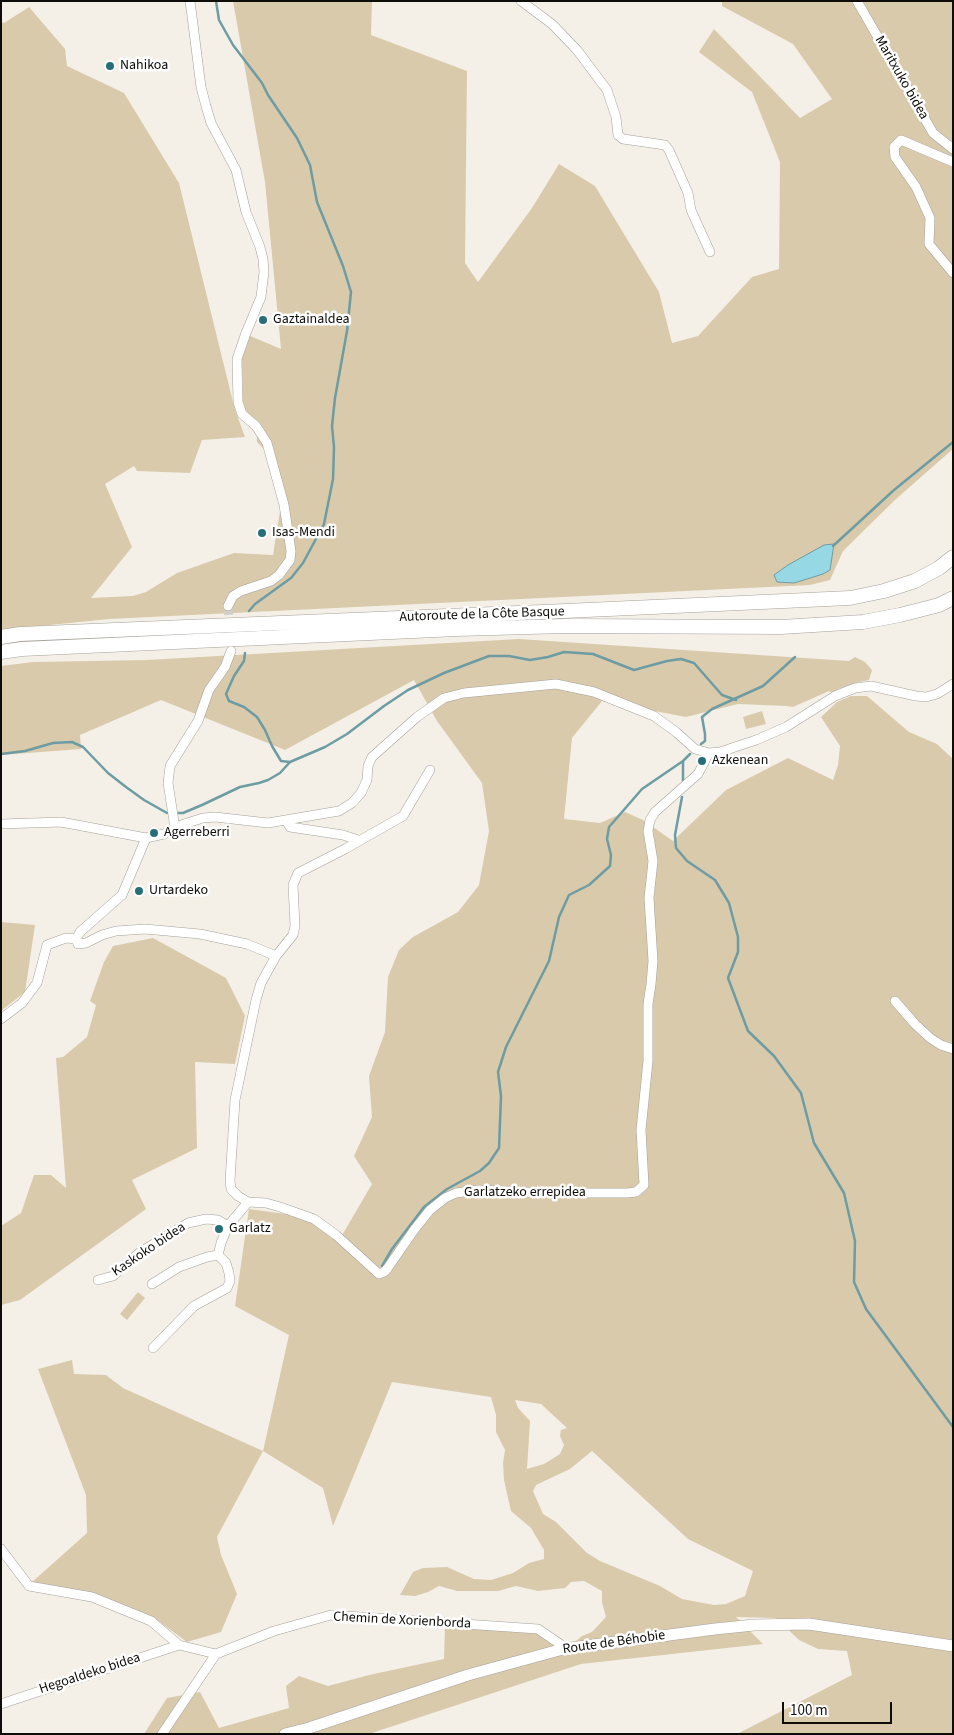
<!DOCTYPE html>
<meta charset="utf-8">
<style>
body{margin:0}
#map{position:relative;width:954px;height:1735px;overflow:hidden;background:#f4f0e8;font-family:"Source Sans 3",sans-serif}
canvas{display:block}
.frame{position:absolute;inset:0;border:2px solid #0e0d0a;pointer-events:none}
.scale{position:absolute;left:782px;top:1702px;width:110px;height:22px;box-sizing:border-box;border:2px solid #0e0d0a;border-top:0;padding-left:6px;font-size:15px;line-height:18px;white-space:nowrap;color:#0e0d0a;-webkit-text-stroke:4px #fff;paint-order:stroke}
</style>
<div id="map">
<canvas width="954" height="1735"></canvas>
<div class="frame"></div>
<div class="scale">100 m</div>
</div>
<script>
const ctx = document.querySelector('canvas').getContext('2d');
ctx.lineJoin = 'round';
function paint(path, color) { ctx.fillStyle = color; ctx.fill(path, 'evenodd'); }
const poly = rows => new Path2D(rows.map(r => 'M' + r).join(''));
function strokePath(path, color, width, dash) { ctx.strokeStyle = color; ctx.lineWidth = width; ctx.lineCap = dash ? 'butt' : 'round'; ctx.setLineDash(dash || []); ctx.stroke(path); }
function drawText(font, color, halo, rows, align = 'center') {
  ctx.font = font + ' "Source Sans 3",sans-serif'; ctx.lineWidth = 5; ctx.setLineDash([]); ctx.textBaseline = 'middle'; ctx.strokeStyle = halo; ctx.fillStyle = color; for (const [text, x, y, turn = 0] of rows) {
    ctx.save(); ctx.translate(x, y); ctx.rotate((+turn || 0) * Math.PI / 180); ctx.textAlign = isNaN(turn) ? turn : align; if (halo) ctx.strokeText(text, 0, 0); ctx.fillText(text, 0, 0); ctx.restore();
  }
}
paint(poly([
 [233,1,372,1,371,35,467,71,465,263,478,282,532,208,559,164,595,186,659,292,672,343,698,336,752,277,779,269,780,162,752,92,699,52,714,29,800,118,832,99,793,44,722,6,722,1,953,1,953,449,896,499,843,551,830,580,810,585,109,619,1,630,1,22,4,23,29,7,65,49,67,66,124,93,179,183,235,410,245,437,202,440,190,473,137,471,134,466,105,484,132,547,91,598,133,596,146,592,177,573,234,553,273,555,281,505,267,452,257,442,256,422,243,407,242,355,248,335,281,349,265,182],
 [519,639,849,661,855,657,865,662,872,670,869,680,859,682,838,689,832,693,829,691,793,707,786,706,738,704,686,717,602,701,572,738,564,819,600,823,625,812,643,820,673,841,726,790,788,758,833,780,838,765,840,746,821,717,837,702,851,696,867,696,909,732,937,744,953,759,953,1734,737,1734,852,1675,847,1651,818,1649,799,1640,776,1618,736,1617,763,1644,581,1664,369,1734,144,1734,167,1698,200,1692,219,1728,289,1708,286,1686,299,1676,328,1686,369,1675,444,1659,445,1627,536,1632,565,1650,582,1636,592,1632,606,1617,602,1602,602,1591,584,1581,571,1582,565,1588,538,1591,516,1586,498,1591,457,1591,439,1586,428,1592,415,1596,400,1595,413,1572,423,1568,447,1567,474,1579,491,1580,513,1573,529,1563,544,1559,544,1550,531,1528,511,1511,504,1480,503,1463,505,1450,496,1432,496,1415,491,1397,392,1382,333,1526,323,1488,263,1451,217,1537,221,1555,237,1594,221,1632,187,1642,153,1617,94,1595,31,1583,87,1533,86,1495,38,1369,72,1360,74,1374,106,1375,123,1388,263,1451,289,1335,235,1306,249,1209,300,1216,341,1237,372,1184,354,1156,372,1117,369,1076,385,1032,388,977,399,950,413,937,458,912,479,885,489,831,482,783,437,721,414,680,285,750,161,700,80,735,81,749,1,755,1,666,33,662,147,660],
 [515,1400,541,1404,567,1428,561,1430,560,1436,564,1445,560,1454,544,1464,527,1469,530,1421,518,1408],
 [592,1451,688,1539,753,1571,745,1596,726,1604,714,1605,682,1599,660,1586,600,1561,587,1553,556,1522,543,1514,533,1491,536,1485,570,1469],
 [762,711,766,724,746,729,743,717],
 [1,922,35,925,25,992,1,1011],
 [153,938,226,978,245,1016,235,1064,195,1062,197,1148,132,1180,146,1209,20,1300,1,1305,1,1226,21,1213,34,1175,51,1175,66,1188,56,1058,63,1057,87,1037,96,1005,90,1001,104,962,113,946],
 [138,1292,145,1298,127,1320,120,1314]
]), '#dacaac');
const water = poly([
 [834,544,830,570,823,574,794,583,777,582,774,575,788,565,824,545,834,544]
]);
paint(water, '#96d9e5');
strokePath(water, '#6d9ca3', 1);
strokePath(poly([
 [216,1,219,20,233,45,262,83,268,95,297,138,310,165,317,202,343,266,351,292,347,331,335,398,332,426,334,447,333,479,324,524,303,563,291,578,255,604,249,611],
 [833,546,894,490,953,442],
 [245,653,244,661,234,676,226,694,229,701,244,707,257,717,265,730,272,746,281,761,290,762,325,747,347,734,384,706,408,690,444,673,489,656,509,656,530,660,548,657,564,652,593,654,634,670,667,661,681,659,694,663,722,695,736,700],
 [701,744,705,741,705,734,702,717,712,709,763,686,795,657],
 [1,754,25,751,53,743,72,742,83,747,108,773,126,787,144,800,167,813],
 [683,781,683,761,690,754],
 [682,797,675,835,676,848,687,861,715,880,729,903,738,937,738,952,728,978,748,1031,774,1056,801,1093,814,1143,844,1193,855,1241,854,1282,866,1309,953,1427],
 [178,813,183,813,202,805,240,787,259,783,268,780,280,773,290,762],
 [382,1266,392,1249,424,1207,447,1189,480,1171,489,1163,499,1148,501,1096,498,1072,506,1047,549,961,559,917,569,895,589,885,610,866,611,855,607,839,609,827,642,789,683,761]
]), '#6d9ca3', 2.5);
strokePath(poly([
 [228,606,230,628]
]), '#d2cec7', 9, [9, 4.5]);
const minor = poly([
 [190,1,201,87,206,106,211,123,236,170,246,212,260,247,263,259,264,272,261,297,246,333,237,359,238,402,242,414,256,426,267,443,284,505,291,551,290,560,279,575,271,581,241,591,233,596,228,606],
 [521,1,552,24,577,50,607,90,616,117,618,135,623,139,665,145,669,150,688,193,691,210,710,252],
 [857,1,933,133,953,149],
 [953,162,901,140,894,147,895,157,916,187,930,218,929,244,953,273],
 [430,770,403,816,345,849,298,873,293,885,295,926,293,935,276,956,261,983,256,1000,235,1100,230,1181,231,1189,238,1196,248,1202,266,1203,280,1207,314,1219,336,1235,379,1274,384,1272,387,1269,414,1230,430,1210,445,1198,456,1193,478,1190,547,1193,627,1193,636,1192,644,1185,641,1130,648,1061,648,1004,651,984,653,961,649,898,653,861,648,831,650,820,655,812,698,774,709,753],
 [286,820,290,827,343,835,358,840],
 [1,824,61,822,146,838,164,834,184,824,203,818,215,817,268,823,339,811,352,803,361,793,367,780,368,766,372,757,417,717,444,698,464,693,556,684,594,692,654,716,676,732,695,749,709,753,720,752,756,740,786,727,835,696,855,688,871,686,916,696,926,697,937,694,953,684],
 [175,828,168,783,170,766,198,721,209,690,225,667,231,651],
 [76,939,78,944,86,943,102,935,116,931,145,929,200,934,247,944,276,956],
 [76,939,80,932,122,895,146,838],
 [895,1001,915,1024,930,1038,941,1045,953,1049],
 [1,1019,22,1003,37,983,47,945,66,938,76,939],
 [98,1280,113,1276,139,1253,188,1223,206,1219,218,1220,228,1226],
 [152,1284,179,1267,207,1257,218,1255],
 [153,1348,194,1306,227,1288,230,1281,229,1273,226,1263,218,1255,221,1243,228,1226,248,1202],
 [1,1549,29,1586,92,1597,151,1621,179,1645,216,1654],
 [1,1704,179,1645],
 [162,1734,216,1654,274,1631,331,1615,538,1629,560,1644,563,1649]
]);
const major = poly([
 [285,1734,309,1728,468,1675,563,1649,715,1629,754,1625,809,1624,953,1646]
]);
const highway = poly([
 [1,637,20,634,565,611,850,598,884,591,915,581,939,568,953,557],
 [1,652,22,649,457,629,565,626,781,627,863,622,900,615,939,605,953,598]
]);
strokePath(minor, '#a5a19a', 10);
strokePath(major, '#a5a19a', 12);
strokePath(highway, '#a5a19a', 15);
strokePath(minor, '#fff', 9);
strokePath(major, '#fff', 11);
strokePath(highway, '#fff', 14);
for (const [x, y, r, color] of [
 [110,66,5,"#266e7a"],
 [263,320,5,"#266e7a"],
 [262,533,5,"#266e7a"],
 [702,761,5,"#266e7a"],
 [154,833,5,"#266e7a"],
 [139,891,5,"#266e7a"],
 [219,1229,5,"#266e7a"]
]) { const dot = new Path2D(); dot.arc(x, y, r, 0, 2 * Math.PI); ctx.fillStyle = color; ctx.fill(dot); strokePath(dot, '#fff', 2); }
drawText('14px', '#0e0d0a', '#fff', [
 ["Nahikoa",120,66],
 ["Gaztainaldea",273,320],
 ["Isas-Mendi",272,533],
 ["Azkenean",712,761],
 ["Agerreberri",164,833],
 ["Urtardeko",149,891],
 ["Garlatz",229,1229]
], 'left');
drawText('14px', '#0e0d0a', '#fff', [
 ["Maritxuko bidea",901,78,60],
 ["Autoroute de la Côte Basque",482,615,-2],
 ["Garlatzeko errepidea",525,1193],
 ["Kaskoko bidea",149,1250,-34],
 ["Chemin de Xorienborda",402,1621,3],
 ["Route de Béhobie",614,1643,-8],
 ["Hegoaldeko bidea",90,1674,-18]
]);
</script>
